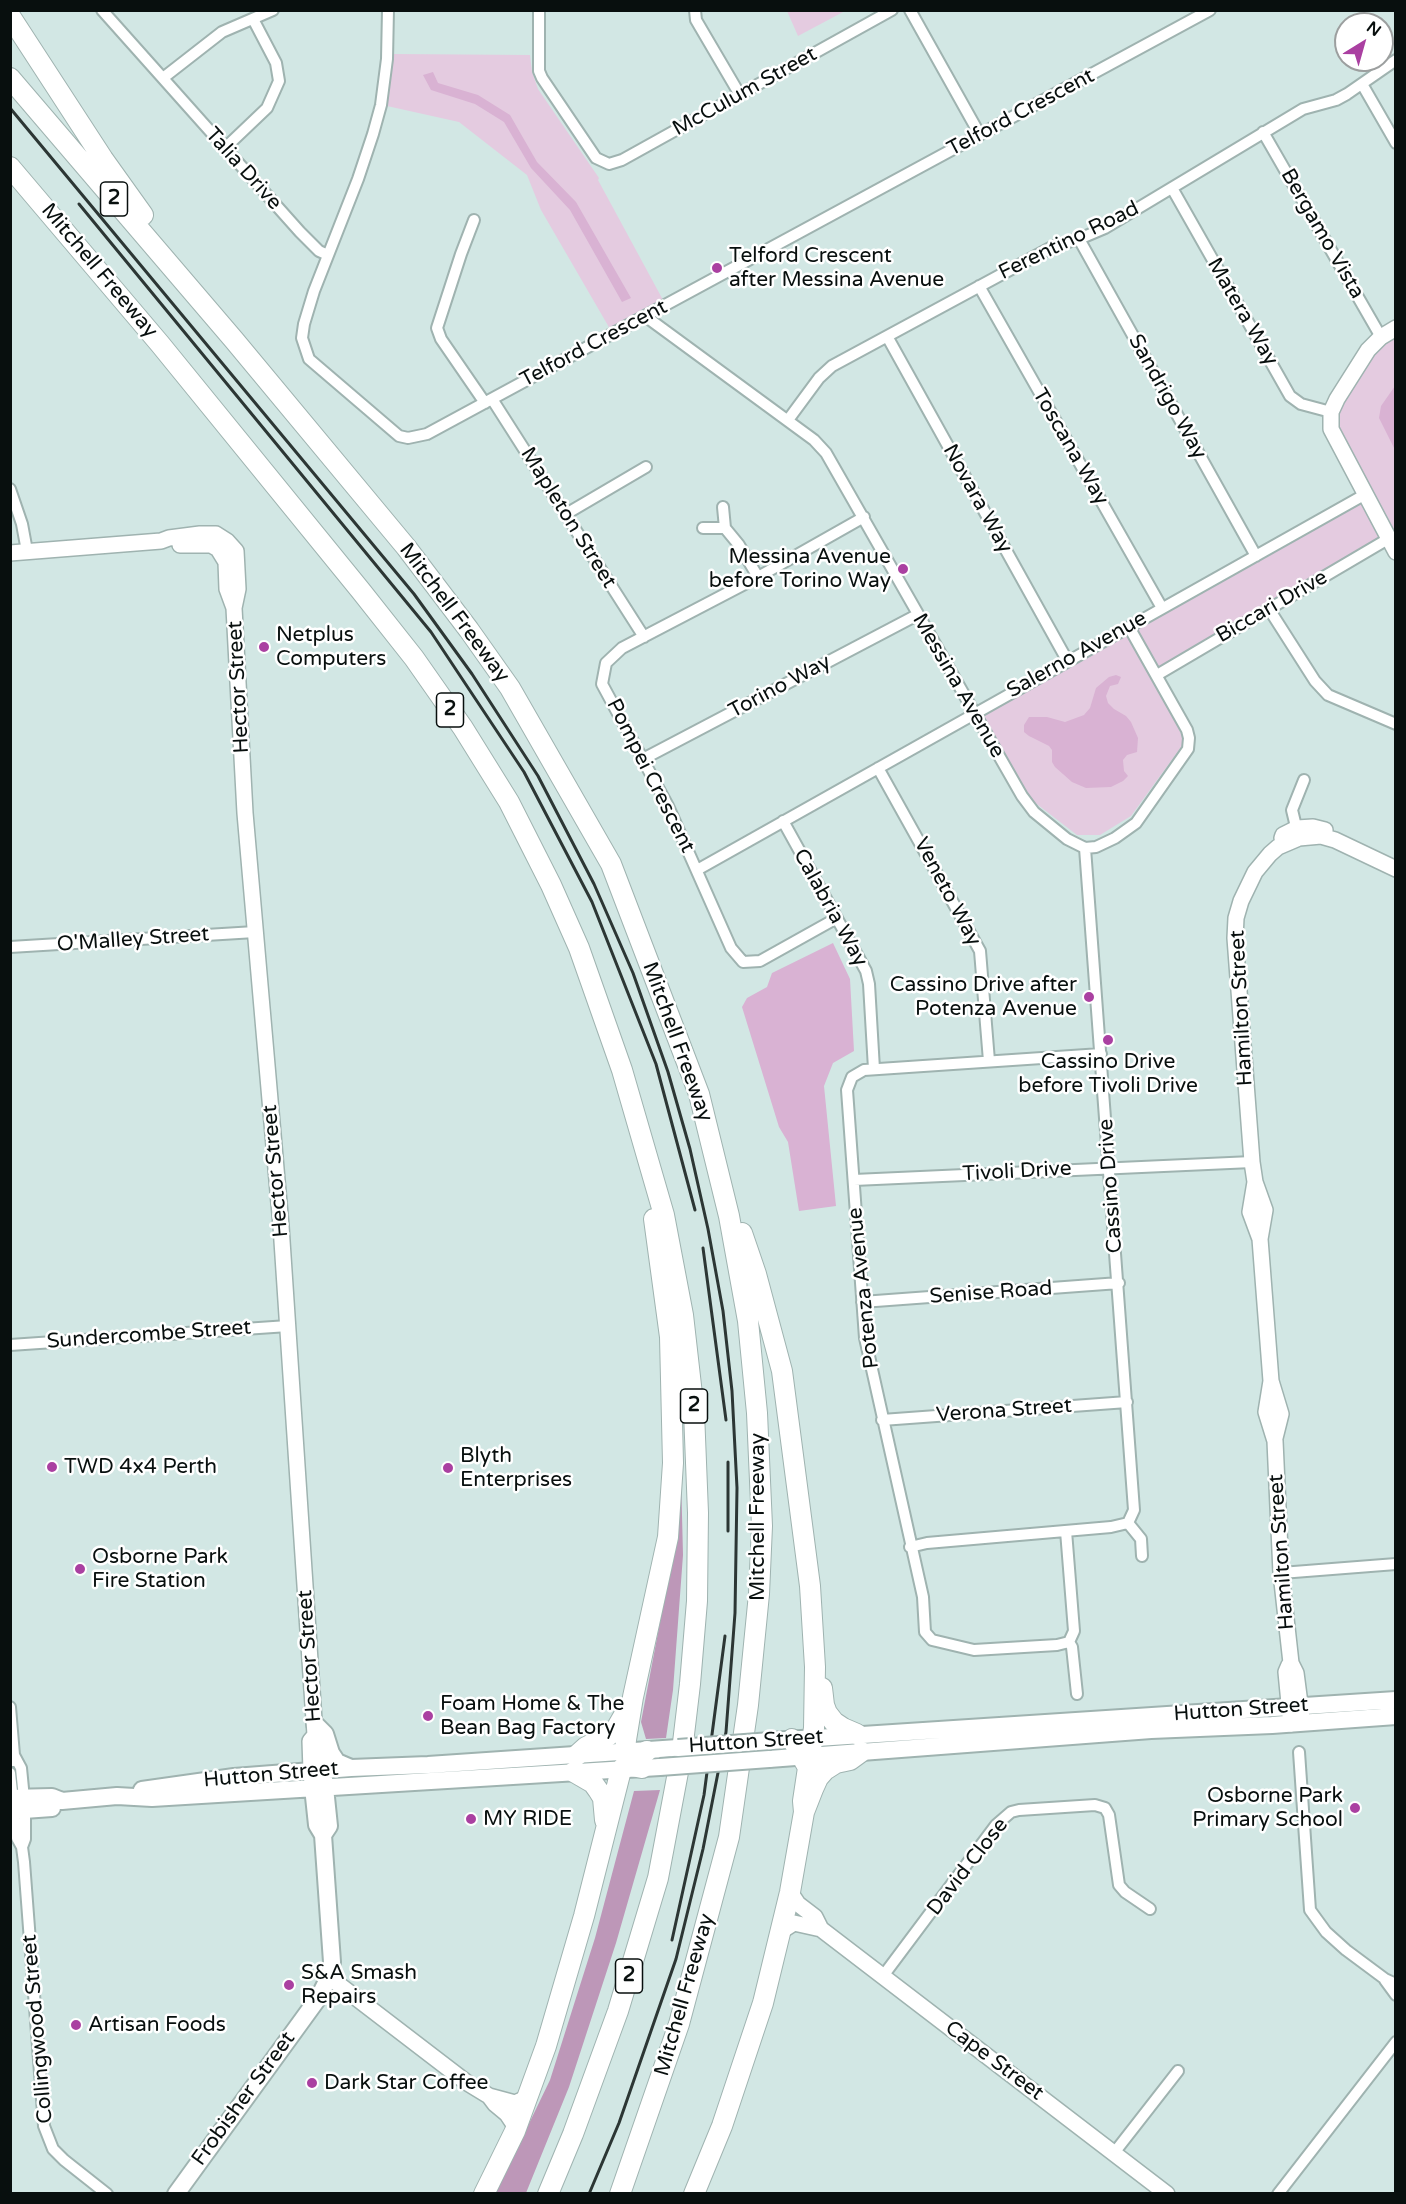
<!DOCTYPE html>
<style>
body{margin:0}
#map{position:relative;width:1406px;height:2204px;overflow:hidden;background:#d2e7e4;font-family:"Varela Round",sans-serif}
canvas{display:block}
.frame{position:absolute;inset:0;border:12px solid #080f0e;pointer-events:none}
.north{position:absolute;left:1334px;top:12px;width:60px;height:60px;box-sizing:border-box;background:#fff;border:2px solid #9c9f9f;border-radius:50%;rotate:37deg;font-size:16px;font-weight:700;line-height:24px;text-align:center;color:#080f0e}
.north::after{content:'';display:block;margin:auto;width:21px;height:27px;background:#aa40a1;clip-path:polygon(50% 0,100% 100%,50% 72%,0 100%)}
</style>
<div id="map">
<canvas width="1406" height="2204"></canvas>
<div class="frame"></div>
<div class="north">N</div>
</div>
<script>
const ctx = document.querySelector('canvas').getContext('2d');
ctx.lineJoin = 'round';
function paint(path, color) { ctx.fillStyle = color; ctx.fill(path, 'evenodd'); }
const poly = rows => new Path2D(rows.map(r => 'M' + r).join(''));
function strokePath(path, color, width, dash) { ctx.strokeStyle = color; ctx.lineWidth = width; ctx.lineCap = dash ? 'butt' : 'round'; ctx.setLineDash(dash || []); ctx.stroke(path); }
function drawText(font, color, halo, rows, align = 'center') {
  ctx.font = font + ' "Varela Round",sans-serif'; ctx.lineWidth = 5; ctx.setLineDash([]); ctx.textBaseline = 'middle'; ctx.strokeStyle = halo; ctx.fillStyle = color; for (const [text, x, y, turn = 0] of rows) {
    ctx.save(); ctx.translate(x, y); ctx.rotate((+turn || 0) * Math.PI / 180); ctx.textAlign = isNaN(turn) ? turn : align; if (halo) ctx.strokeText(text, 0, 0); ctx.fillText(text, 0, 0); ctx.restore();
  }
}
paint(poly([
 [787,11,845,11,798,36],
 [394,54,530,55,532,72,538,89,599,178,598,180,663,300,610,329,541,210,527,175,459,122,387,106],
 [1395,334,1395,541,1337,428,1336,416,1367,360,1381,343],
 [1363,497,1385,538,1157,669,1132,625],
 [1127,629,1174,714,1184,743,1131,816,1100,835,1077,835,1029,798,978,712]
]), '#e4cbe0');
paint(poly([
 [681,1475,683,1555,673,1690,666,1738,646,1739,641,1722,673,1554],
 [660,1790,616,1943,569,2087,526,2193,495,2194,550,2080,595,1938,634,1791]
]), '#bd97b8');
paint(poly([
 [433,72,438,83,478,95,510,115,537,162,576,202,631,298,622,302,570,210,531,168,504,122,475,104,431,90,423,75],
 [1395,386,1395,450,1379,418,1381,406],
 [1116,675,1121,677,1118,684,1110,686,1106,696,1108,703,1114,709,1126,716,1131,722,1138,738,1137,752,1127,755,1123,760,1124,771,1128,776,1123,781,1111,787,1086,788,1072,782,1055,767,1052,762,1052,750,1049,746,1029,736,1024,732,1024,725,1029,717,1047,717,1065,722,1084,715,1090,708,1096,688,1109,677],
 [833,943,850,979,854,1051,833,1063,824,1086,836,1206,799,1211,788,1142,779,1127,742,1007,747,998,767,987,772,973]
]), '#d9b2d3');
const street = poly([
 [102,10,300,232,319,251,328,255],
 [388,10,387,59,381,105,373,134,358,179,314,291,304,324,302,338,309,359,399,436,408,438,427,434,1210,10],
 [539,10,539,71,542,78,596,158,609,164,622,160,892,10],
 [695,10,696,20,740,95],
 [910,10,980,135],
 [163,78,222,32,273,10],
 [1362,84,1396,143],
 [1263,132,1381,337],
 [225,148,267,108,279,81,276,63,253,19],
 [1172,188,1290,396,1301,404,1331,412],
 [474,220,461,254,437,328,441,339,485,403],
 [1079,239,1256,556],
 [979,286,1162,608],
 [645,316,814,440,826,453,1022,796,1034,812,1067,839,1085,848,1096,847,1115,838,1136,823,1188,749,1189,738,1187,730,1129,627],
 [888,338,1067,660],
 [492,399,644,637],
 [788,420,819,378,832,366,1054,246,1079,239,1105,228,1303,109,1336,100,1347,94,1396,60],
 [10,489,22,524,27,551],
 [723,507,725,528,739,545,758,577],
 [566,514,646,467],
 [703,528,725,528],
 [1269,609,1315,681,1328,695,1396,724],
 [1157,675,1388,539],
 [643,759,917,615],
 [878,768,980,951,989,1061],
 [783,821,866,971,869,984,874,1069],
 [1298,835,1292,810,1304,780],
 [697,870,1364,495],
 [837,918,760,961,743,962,731,948,668,806,602,684,606,663,622,648,758,577,864,517],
 [10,947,255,932],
 [854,1180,1252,1162],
 [862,1302,1119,1283],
 [10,1345,288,1326],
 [882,1420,1127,1402],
 [1128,1523,1141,1539,1142,1556],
 [1066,1531,1074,1631,1069,1642,1057,1645,974,1650,932,1640,925,1632,923,1597,865,1338,847,1090,852,1077,864,1070,1101,1054],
 [910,1547,927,1543,1111,1527,1128,1523,1134,1510,1085,848],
 [1281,1573,1396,1564],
 [1069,1642,1072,1647,1077,1694],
 [10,1707,14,1755,13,1761],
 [1299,1752,1310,1910,1326,1932,1346,1950,1385,1979,1396,1984],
 [14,1755,21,1768,25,1809,25,1839,22,1847],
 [10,1773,17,1838,22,1847,24,1862,44,2126,53,2149,64,2160,107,2194],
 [883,1976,996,1825,1011,1812,1019,1810,1095,1805,1105,1808,1109,1815,1119,1885,1125,1892,1150,1909],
 [1385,1980,1396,1995],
 [1114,2153,1178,2071],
 [1278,2194,1396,2042]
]);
const secondary = poly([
 [1396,328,1381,337,1368,350,1337,399,1331,412,1331,429,1396,552],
 [180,545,211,545,218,549,226,562,227,589,234,608],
 [10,553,161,541,169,538,200,534,216,534,227,541,236,551,238,589,234,608,245,813,281,1226,315,1735,320,1742,323,1770],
 [1282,838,1283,835,1297,828,1313,827,1325,830],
 [1255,1182,1250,1212,1260,1239,1271,1381,1281,1414,1275,1438],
 [1260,1239,1265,1210,1255,1182,1252,1162,1235,938,1236,918,1241,901,1255,872,1270,854,1278,847,1299,838,1321,836,1335,840,1396,869],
 [1271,1381,1266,1412,1275,1441,1281,1573,1291,1663,1296,1673,1302,1719],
 [1289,1665,1286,1672,1291,1724],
 [311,1771,310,1741,315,1735],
 [790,1892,798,1904,815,1917,821,1929],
 [780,1932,794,1923,821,1929,1167,2194],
 [329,1977,466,2082,489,2096,515,2103,529,2097],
 [489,2096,495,2104,507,2114,513,2123,515,2131]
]);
const primary = poly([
 [315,1724,325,1734,331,1753,337,1762,351,1768],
 [771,1741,1396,1700],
 [769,1759,1151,1730,1272,1725,1396,1716],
 [142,1790,234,1777,351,1768,428,1765,678,1748],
 [10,1798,52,1797,62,1801,117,1796,152,1798,660,1767],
 [10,1811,52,1808],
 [323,1835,329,1826,324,1778],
 [176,2194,319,1997,329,1977,332,1962,323,1835,317,1825,312,1778]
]);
const highway = poly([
 [10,16,103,159,143,215],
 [10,78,234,340,406,547,469,630,510,688,611,864,699,1094,729,1216,748,1321,757,1413,762,1526,759,1594,748,1705,729,1837,679,2024,620,2194],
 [10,167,160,344,361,591,414,658,463,728,509,802,551,885,579,948,622,1070,664,1215,683,1315,694,1412,698,1513,697,1601,690,1684,682,1751,658,1878,618,2011,573,2134,548,2194],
 [742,1233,756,1274,782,1371,810,1586,815,1667,814,1728,803,1801,804,1812],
 [822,1688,824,1705,827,1713,834,1722,843,1728,857,1734],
 [792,1739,807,1766],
 [576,1756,586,1747,608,1736,616,1729,627,1710],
 [642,1768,632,1766,628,1762,625,1752,626,1740,633,1697,668,1537,673,1463,670,1337,654,1219],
 [574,1772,593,1783,598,1790,603,1798,605,1820],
 [484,2194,515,2131,546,2046,584,1916,621,1770,628,1762,647,1751],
 [694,2194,722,2126,763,2003,790,1892,804,1812,813,1789,818,1778,825,1770,836,1763,850,1760,861,1752]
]);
strokePath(street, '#9fb3b0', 14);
strokePath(secondary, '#9fb3b0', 18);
strokePath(primary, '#9fb3b0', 20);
strokePath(highway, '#9fb3b0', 22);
strokePath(street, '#fff', 10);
strokePath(secondary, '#fff', 15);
strokePath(primary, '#fff', 16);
strokePath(highway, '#fff', 20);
strokePath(poly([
 [10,108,414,594,472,674,538,776,594,884,633,973,668,1072,690,1149,708,1229,723,1311,732,1391,737,1488,735,1613,726,1732,703,1849,676,1959,619,2123,589,2194],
 [79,204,431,632,524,772,592,902,656,1064,695,1210],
 [703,1248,726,1420],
 [728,1462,728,1531],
 [672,1940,704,1795,725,1636]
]), '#2c3634', 3);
const primaryBridge = poly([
 [678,1748,771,1741],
 [660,1767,769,1759]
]);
strokePath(primaryBridge, '#9fb3b0', 20, []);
strokePath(primaryBridge, '#fff', 16);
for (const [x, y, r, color] of [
 [717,268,6,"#aa40a1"],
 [903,569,6,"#aa40a1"],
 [264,647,6,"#aa40a1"],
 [1089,997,6,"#aa40a1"],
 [1108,1040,6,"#aa40a1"],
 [52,1467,6,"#aa40a1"],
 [448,1468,6,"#aa40a1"],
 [80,1569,6,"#aa40a1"],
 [428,1716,6,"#aa40a1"],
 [1355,1808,6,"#aa40a1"],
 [471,1819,6,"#aa40a1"],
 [289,1985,6,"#aa40a1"],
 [76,2025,6,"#aa40a1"],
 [312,2083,6,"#aa40a1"]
]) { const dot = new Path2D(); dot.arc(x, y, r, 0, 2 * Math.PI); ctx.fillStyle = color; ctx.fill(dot); strokePath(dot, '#fff', 2); }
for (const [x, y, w] of [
 [114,199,27],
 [450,710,27],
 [694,1406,27],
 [629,1976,27]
]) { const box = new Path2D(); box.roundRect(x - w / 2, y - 17, w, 34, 4.5); ctx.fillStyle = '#fff'; ctx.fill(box); strokePath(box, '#080f0e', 1.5); }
drawText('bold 20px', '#080f0e', null, [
 ["2",114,199],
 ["2",450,710],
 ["2",694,1406],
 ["2",629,1976]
]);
drawText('21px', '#080f0e', '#fff', [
 ["McCulum Street",745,92,-29],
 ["Telford Crescent",1021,113,-28],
 ["Talia Drive",243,169,48],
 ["Bergamo Vista",1322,234,60],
 ["Ferentino Road",1069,241,-26],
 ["Mitchell Freeway",99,271,50],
 ["Matera Way",1242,312,60],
 ["Telford Crescent",594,344,-28],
 ["Sandrigo Way",1167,397,61],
 ["Toscana Way",1070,447,60],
 ["Novara Way",977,499,61],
 ["Mapleton Street",568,518,58],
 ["Biccari Drive",1272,607,-30],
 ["Mitchell Freeway",454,613,53],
 ["Salerno Avenue",1077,655,-29],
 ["Messina Avenue",958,686,60],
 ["Hector Street",239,687,-93],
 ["Torino Way",780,687,-28],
 ["Pompei Crescent",650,776,63],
 ["Veneto Way",947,892,62],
 ["Calabria Way",830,908,61],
 ["O'Malley Street",133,940,-4],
 ["Hamilton Street",1242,1008,-93],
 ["Mitchell Freeway",677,1042,70],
 ["Hector Street",276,1171,-95],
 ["Tivoli Drive",1017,1172,-3],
 ["Cassino Drive",1111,1186,-94],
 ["Potenza Avenue",864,1288,-96],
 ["Senise Road",991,1293,-4],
 ["Sundercombe Street",149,1335,-4],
 ["Verona Street",1004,1411,-4],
 ["Mitchell Freeway",758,1517,-90],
 ["Hamilton Street",1282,1552,-94],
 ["Hector Street",310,1656,-94],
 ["Hutton Street",1241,1710,-4],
 ["Hutton Street",756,1742,-4],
 ["Hutton Street",271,1775,-5],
 ["David Close",968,1867,-52],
 ["Mitchell Freeway",685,1995,-74],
 ["Collingwood Street",38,2029,-95],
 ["Cape Street",994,2061,37],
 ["Frobisher Street",244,2099,-54]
]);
drawText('21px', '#080f0e', '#fff', [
 ["Telford Crescent",729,256],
 ["after Messina Avenue",729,280],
 ["Messina Avenue",891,557,"right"],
 ["before Torino Way",891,581,"right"],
 ["Netplus",276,635],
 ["Computers",276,659],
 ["Cassino Drive after",1077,985,"right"],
 ["Potenza Avenue",1077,1009,"right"],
 ["Cassino Drive",1108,1062,"center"],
 ["before Tivoli Drive",1108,1086,"center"],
 ["Blyth",460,1456],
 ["Enterprises",460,1480],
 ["TWD 4x4 Perth",64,1467],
 ["Osborne Park",92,1557],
 ["Fire Station",92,1581],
 ["Foam Home & The",440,1704],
 ["Bean Bag Factory",440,1728],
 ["Osborne Park",1343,1796,"right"],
 ["Primary School",1343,1820,"right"],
 ["MY RIDE",483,1819],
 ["S&A Smash",301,1973],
 ["Repairs",301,1997],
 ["Artisan Foods",88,2025],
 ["Dark Star Coffee",324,2083]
], 'left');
</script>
